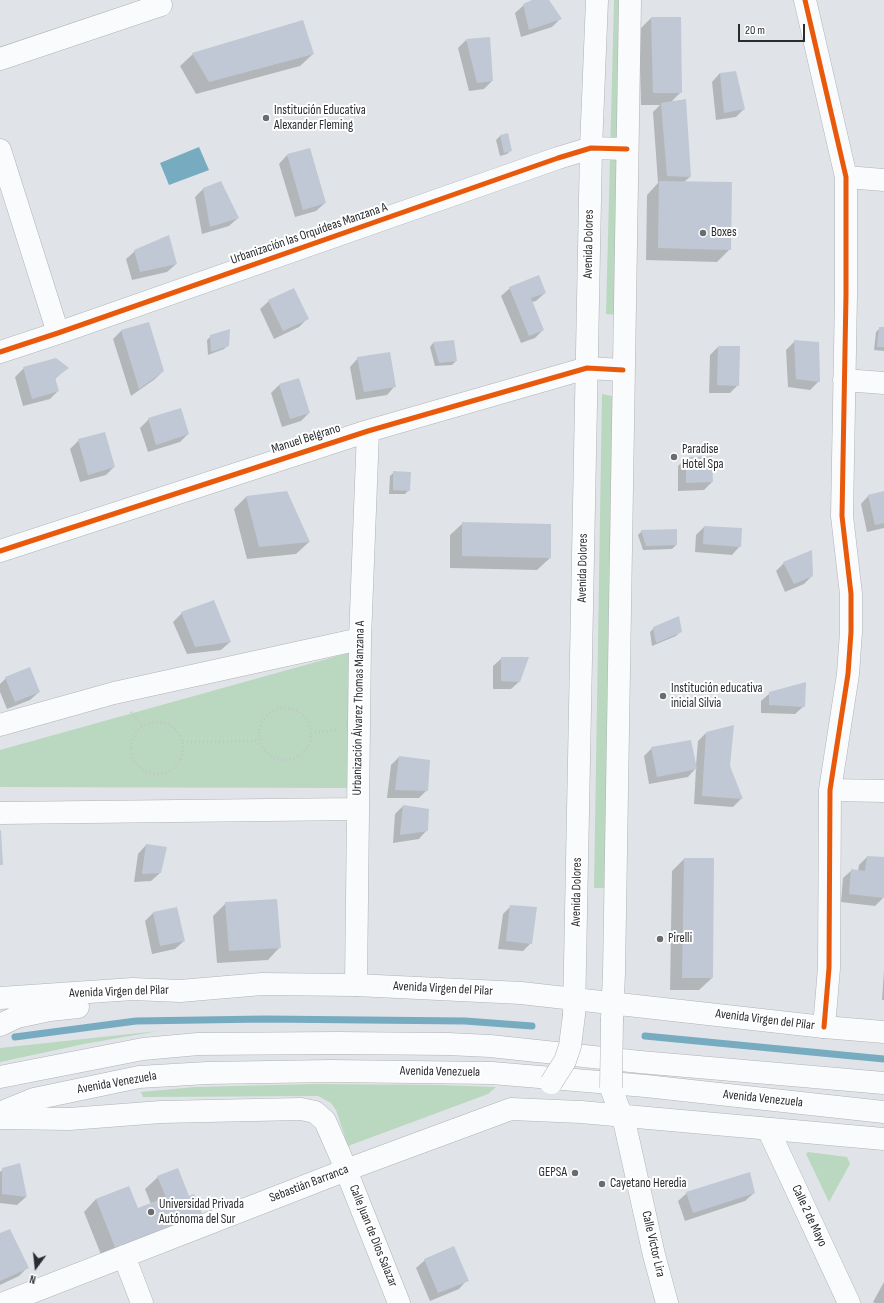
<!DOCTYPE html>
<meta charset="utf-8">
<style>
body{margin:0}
#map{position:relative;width:884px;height:1303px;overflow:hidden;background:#e0e4e8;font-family:"Sofia Sans Condensed",sans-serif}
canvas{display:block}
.north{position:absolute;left:16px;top:1247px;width:40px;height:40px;-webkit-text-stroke:3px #fff;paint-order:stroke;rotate:195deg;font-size:11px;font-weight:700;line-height:16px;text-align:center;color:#2a2c30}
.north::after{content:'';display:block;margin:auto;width:14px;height:18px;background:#2a2c30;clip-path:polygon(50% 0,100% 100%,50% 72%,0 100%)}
.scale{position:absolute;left:738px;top:24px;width:67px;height:18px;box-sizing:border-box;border:2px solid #2a2c30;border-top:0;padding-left:5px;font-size:12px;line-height:14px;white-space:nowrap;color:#2a2c30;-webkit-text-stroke:3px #fff;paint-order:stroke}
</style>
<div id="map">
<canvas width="884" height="1303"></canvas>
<div class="north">N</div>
<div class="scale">20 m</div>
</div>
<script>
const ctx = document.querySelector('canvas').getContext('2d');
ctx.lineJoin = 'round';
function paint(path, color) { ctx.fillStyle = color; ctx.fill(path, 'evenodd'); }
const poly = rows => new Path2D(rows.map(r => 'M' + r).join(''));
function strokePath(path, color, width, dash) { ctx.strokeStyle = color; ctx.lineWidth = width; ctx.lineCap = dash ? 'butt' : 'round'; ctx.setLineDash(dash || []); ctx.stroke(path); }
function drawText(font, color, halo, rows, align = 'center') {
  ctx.font = font + ' "Sofia Sans Condensed",sans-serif'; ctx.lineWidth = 4; ctx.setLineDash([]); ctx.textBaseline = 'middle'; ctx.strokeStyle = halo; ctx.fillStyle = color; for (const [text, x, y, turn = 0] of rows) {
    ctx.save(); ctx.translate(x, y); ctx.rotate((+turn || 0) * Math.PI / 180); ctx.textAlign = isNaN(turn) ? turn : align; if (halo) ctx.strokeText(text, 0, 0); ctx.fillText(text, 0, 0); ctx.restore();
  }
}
paint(poly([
 [614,0,625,0,622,315,606,314],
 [602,394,621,398,610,888,594,888],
 [352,652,353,788,0,787,0,750],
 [158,1031,84,1044,0,1062,0,1048],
 [314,1084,438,1085,496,1087,488,1094,348,1146,336,1110,331,1103,318,1096,143,1097,141,1092,195,1087],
 [808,1152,847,1157,850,1164,829,1202,806,1154]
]), '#bad7bf');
paint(poly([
 [199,147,209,170,169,185,160,163]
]), '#77abc0');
paint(poly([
 [534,0,548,0,560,19,552,27,521,37,515,13,524,5],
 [651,18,681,92,671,102,685,100,690,177,684,182,730,249,717,262,646,260,647,195,658,183,653,112,660,105,641,105,639,30],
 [303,21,313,54,300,66,196,94,180,66,193,54],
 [466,40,492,81,484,89,469,91,458,48],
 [720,73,744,109,736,117,716,120,712,82],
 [508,134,511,150,507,154,500,156,496,140,500,136],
 [287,155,325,203,316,211,295,217,279,164],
 [204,188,238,218,229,226,202,234,195,197],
 [135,251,176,264,167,272,132,280,126,259],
 [510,288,545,293,536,301,532,302,543,330,535,338,521,343,501,296],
 [269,301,307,319,299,327,274,339,260,309],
 [148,323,163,371,155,379,131,396,113,339,121,331],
 [880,328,884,328,884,351,874,350,876,332],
 [211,336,228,345,224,349,208,355,207,340],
 [794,342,818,343,819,381,810,390,788,387,786,350],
 [433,343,456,361,452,365,435,366,430,347],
 [718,347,738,385,730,393,709,393,710,355],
 [358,358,395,386,387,395,356,400,350,367],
 [24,368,67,368,55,379,58,391,50,399,23,406,15,377],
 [279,385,309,413,301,421,282,427,271,393],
 [149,419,188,434,180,442,148,452,140,428],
 [79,440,114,467,106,475,80,482,70,449],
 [686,458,712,482,704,490,678,491,678,466],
 [394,472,409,490,405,494,389,494,390,476],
 [884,492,884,528,867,532,861,504,869,495],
 [247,496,309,542,296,554,247,559,234,509],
 [463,523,550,558,537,570,450,568,450,535],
 [704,527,740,546,732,555,695,552,696,535],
 [642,531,676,545,672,549,643,550,638,535],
 [784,563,812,576,804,584,785,592,776,571],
 [182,613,230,642,221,650,187,654,173,622],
 [654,628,680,632,676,636,652,646,650,632],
 [502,658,520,681,511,689,493,689,493,666],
 [6,678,39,692,30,700,7,709,0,692,0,684],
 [770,693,804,706,795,714,761,713,761,701],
 [706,733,729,766,741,799,733,807,694,804,696,768,688,777,649,784,644,756,652,748,696,765,698,741],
 [399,757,427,790,419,798,387,798,391,765],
 [403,806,427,830,419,839,393,843,395,814],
 [146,845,160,873,151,881,134,882,138,854],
 [867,857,884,858,884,897,875,906,841,902,843,878,852,870,858,871,859,865],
 [684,859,712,978,699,990,670,990,672,871],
 [226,903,280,947,268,960,217,963,213,916],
 [511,906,531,943,523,951,498,949,503,914],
 [153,913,184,941,175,949,152,954,145,921],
 [884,970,884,1000,882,1000],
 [19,1165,26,1197,17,1205,0,1203,0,1172,3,1169],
 [158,1177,188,1198,104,1262,84,1212,96,1199,128,1187,137,1210,151,1204,145,1189],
 [687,1193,754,1193,745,1201,685,1221,678,1201],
 [0,1234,27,1268,19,1276,0,1285],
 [425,1260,467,1280,459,1289,430,1301,416,1268],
 [884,1282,884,1303,875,1303,873,1302]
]), '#0003');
strokePath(poly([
 [645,1036,884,1059],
 [15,1037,136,1021,265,1019,465,1021,532,1026]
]), '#77abc0', 7);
paint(poly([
 [532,0,549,0,562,19,529,30,523,4],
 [651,17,681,17,682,93,653,93],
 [303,20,314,54,209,82,192,53],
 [490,37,493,81,477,83,466,39],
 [736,71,745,109,724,113,720,73],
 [686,99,691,177,667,176,661,103],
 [508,133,512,151,504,153,500,135],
 [310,148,326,203,303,210,287,154],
 [221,181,239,218,210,227,203,188],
 [659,181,732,182,731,250,658,248],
 [169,235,177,264,140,272,134,250],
 [539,275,546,293,531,298,544,330,529,336,509,287],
 [294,288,309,319,283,331,268,300],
 [149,322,164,371,139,389,121,330],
 [879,327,884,327,884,347,877,347],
 [230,329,229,346,211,352,210,335],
 [454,340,457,361,439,363,433,342],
 [794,340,819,342,820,382,796,379],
 [718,346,740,346,739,386,717,385],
 [390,352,396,387,364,392,357,357],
 [56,358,69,368,55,378,59,391,32,399,23,367],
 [299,378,310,413,290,419,279,384],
 [181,408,189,434,156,445,148,418],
 [105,432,115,467,88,475,78,439],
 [712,456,713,482,686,483,686,457],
 [393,471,411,472,410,491,393,490],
 [287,491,310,542,259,547,246,496],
 [884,491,884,523,875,525,868,495],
 [462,522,551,524,551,558,462,556],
 [704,526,742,528,741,547,703,544],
 [677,529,677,545,646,546,641,530],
 [812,550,813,576,794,584,783,562],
 [214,600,231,642,195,647,181,612],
 [679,616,682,632,656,643,653,627],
 [501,657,529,657,520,682,501,681],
 [30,667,40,692,15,702,5,677],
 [806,682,805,707,769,705,769,692],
 [734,725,730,766,743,799,702,796,706,732],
 [691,740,697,769,657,777,651,747],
 [399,756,430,760,428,791,395,790],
 [403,805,429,809,428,831,400,835],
 [1,830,3,865,0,865,0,831],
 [146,844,167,847,161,873,142,874],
 [867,856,884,857,884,898,849,894,851,869,865,871],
 [684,858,714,858,713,978,682,978],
 [277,899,281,948,229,951,225,902],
 [510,905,537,907,532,944,506,941],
 [177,907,185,941,160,946,153,912],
 [20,1163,27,1197,2,1194,2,1168],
 [178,1168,189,1196,194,1194,203,1216,116,1250,96,1199,129,1186,138,1208,166,1197,157,1176],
 [750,1172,755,1193,693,1213,686,1192],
 [10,1229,29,1268,0,1281,0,1233],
 [454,1246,469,1281,438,1293,424,1259]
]), '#bfc8d4');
const minor = poly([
 [805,0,846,177,846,295,842,516,851,594,851,632,848,674,830,790,829,968,824,1027],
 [0,59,161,5],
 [0,150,58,333],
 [846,177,884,180],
 [0,352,58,333,558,158,591,148,627,149],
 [844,380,884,383],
 [0,551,368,431,587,368,623,370],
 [0,725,114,693,360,639],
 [830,790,884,791],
 [0,813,357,809],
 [356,985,360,639,368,431],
 [768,1129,849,1303],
 [124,1256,142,1303],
 [4,1303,346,1170]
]);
const major = poly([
 [0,998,133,989,180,991,262,984,356,985,521,993,824,1027,884,1032],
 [574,1015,591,148,597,0],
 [612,1019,614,973,630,0],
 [0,1025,17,1017,50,1010,78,1007],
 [0,1077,143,1049,198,1044,337,1043,448,1044,490,1046,640,1062,884,1083],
 [611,1088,625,1125,654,1255,667,1303],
 [0,1113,34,1099,139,1077,207,1073,331,1071,492,1073,646,1086,884,1112],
 [0,1118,69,1119,161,1112,301,1109,315,1112,325,1121,340,1155,399,1303],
 [346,1170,511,1109,581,1112,884,1139]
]);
strokePath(minor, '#afb2b5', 23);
strokePath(major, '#afb2b5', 23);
strokePath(poly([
 '259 734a26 26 0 1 1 52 0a26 26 0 1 1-52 0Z',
 [131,712,142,726],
 '131 748a26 26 0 1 1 52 0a26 26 0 1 1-52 0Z',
 [311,733,337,730],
 [183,742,259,741]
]), '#c2c4c5', 2.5, [1, 3]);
strokePath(minor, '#fafbfc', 22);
strokePath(major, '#fafbfc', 22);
const majorBridge = poly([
 [551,1083,565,1061,570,1046,574,1015],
 [611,1088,612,1019]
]);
strokePath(majorBridge, '#afb2b5', 23, []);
strokePath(majorBridge, '#fafbfc', 22);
strokePath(poly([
 [805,0,846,177,846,295,842,516,851,594,851,632,848,674,830,790,829,968,824,1027],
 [0,352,58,333,558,158,591,148,627,149],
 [0,551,368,431,587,368,623,370]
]), '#e8590c', 5);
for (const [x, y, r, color] of [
 [266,118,4,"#6a6c70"],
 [703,233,4,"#6a6c70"],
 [674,457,4,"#6a6c70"],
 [663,696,4,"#6a6c70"],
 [660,939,4,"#6a6c70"],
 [575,1173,4,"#6a6c70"],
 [602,1184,4,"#6a6c70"],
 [151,1212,4,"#6a6c70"]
]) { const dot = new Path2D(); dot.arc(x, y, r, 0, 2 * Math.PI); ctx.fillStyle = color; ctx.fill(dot); strokePath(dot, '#fff', 1.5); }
drawText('13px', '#2a2c30', '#fff', [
 ["Institución Educativa",274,111],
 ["Alexander Fleming",274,126],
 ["Boxes",711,233],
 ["Paradise",682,450],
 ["Hotel Spa",682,465],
 ["Institución educativa",671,689],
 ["inicial Silvia",671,704],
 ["Pirelli",668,939],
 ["GEPSA",567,1173,"right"],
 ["Cayetano Heredia",610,1184],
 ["Universidad Privada",159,1205],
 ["Autónoma del Sur",159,1220]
], 'left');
drawText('13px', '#2a2c30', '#fff', [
 ["Urbanización las Orquídeas Manzana A",309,234,-19],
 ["Avenida Dolores",589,244,-89],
 ["Manuel Belgrano",306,439,-18],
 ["Avenida Dolores",583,568,-89],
 ["Urbanización Álvarez Thomas Manzana A",359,708,-89],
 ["Avenida Dolores",577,892,-89],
 ["Avenida Virgen del Pilar",443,989,3],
 ["Avenida Virgen del Pilar",119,992,-2],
 ["Avenida Virgen del Pilar",765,1020,7],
 ["Avenida Venezuela",440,1072,1],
 ["Avenida Venezuela",117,1083,-10],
 ["Avenida Venezuela",763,1099,6],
 ["Sebastián Barranca",309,1184,-21],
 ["Calle 2 de Mayo",809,1216,65],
 ["Calle Juan de Dios Salazar",373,1236,68],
 ["Calle Víctor Lira",653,1244,77]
]);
</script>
